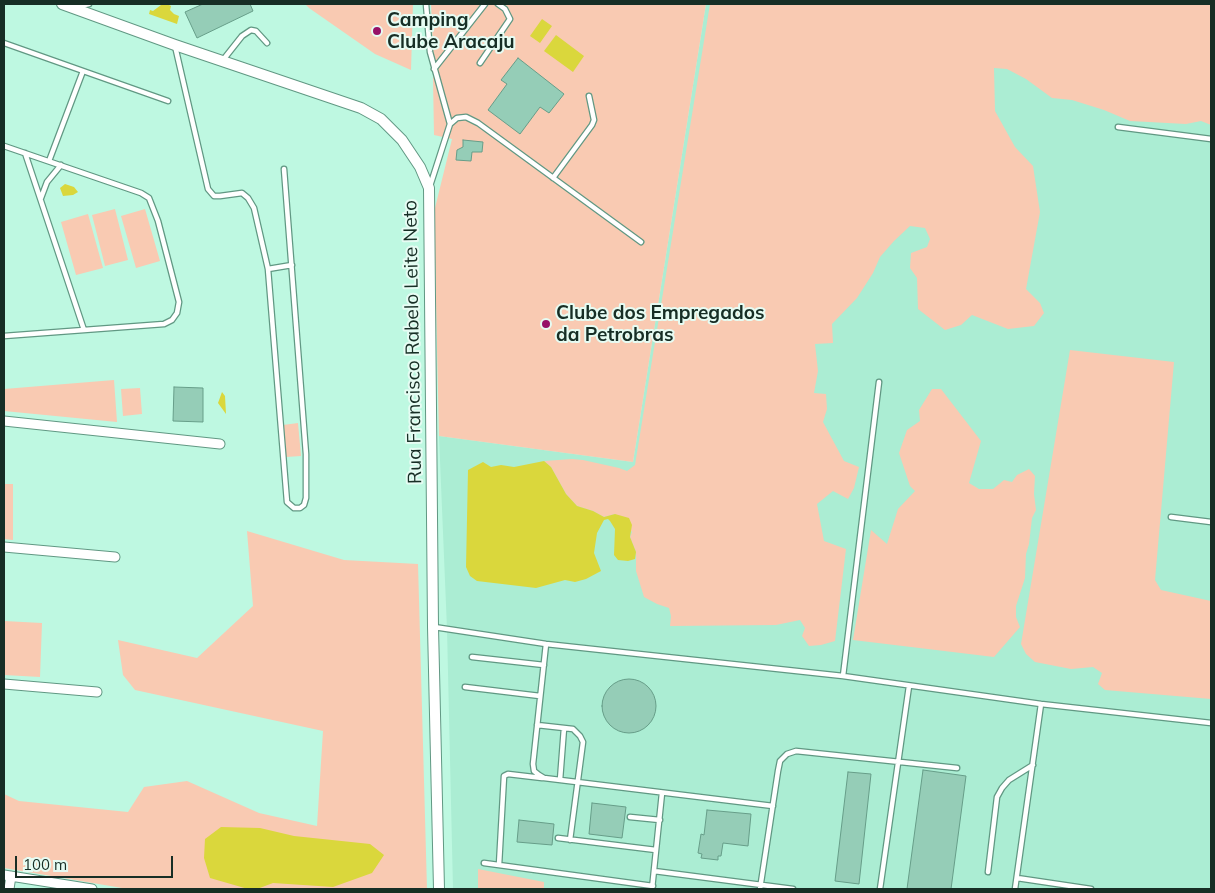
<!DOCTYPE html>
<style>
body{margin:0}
#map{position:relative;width:1215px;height:893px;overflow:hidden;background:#bef8e1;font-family:Mulish,sans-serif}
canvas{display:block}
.frame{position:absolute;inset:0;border:5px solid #172e25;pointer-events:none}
.scale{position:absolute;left:15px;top:856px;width:158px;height:22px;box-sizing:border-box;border:2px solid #172e25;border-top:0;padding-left:6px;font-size:15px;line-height:18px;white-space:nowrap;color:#172e25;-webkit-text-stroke:4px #e6fcf3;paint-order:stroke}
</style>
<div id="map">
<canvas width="1215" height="893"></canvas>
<div class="frame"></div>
<div class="scale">100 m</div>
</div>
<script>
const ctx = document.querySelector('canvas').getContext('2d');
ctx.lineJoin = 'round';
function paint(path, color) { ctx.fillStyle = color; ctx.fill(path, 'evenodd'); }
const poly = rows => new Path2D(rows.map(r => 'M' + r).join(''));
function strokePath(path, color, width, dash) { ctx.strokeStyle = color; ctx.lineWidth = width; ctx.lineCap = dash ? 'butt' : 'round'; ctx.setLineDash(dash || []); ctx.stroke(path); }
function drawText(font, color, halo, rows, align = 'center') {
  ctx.font = font + ' Mulish,sans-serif'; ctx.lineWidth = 4; ctx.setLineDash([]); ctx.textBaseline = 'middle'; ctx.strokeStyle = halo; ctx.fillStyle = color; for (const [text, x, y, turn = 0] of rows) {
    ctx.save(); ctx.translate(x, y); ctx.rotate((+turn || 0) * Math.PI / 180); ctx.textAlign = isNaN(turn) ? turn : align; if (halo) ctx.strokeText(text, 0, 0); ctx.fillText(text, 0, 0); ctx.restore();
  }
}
paint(poly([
 [706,4,1211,4,1211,889,453,889,447,629,439,436,633,462]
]), '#abedd3');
paint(poly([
 [305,4,413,4,411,70,375,54,309,8],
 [431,4,706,4,633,462,439,436,434,212,452,139,434,135,433,79,434,69],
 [710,4,1211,4,1211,125,1201,121,1186,124,1130,121,1104,110,1072,100,1052,98,1026,79,1007,69,994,68,995,111,1015,147,1033,166,1040,212,1026,289,1040,303,1044,313,1034,326,1008,329,972,315,961,325,945,330,918,309,917,278,910,268,911,253,927,247,930,239,925,228,910,226,894,241,880,257,873,273,857,298,832,324,833,343,815,344,818,371,814,393,826,394,827,409,823,422,844,461,859,467,854,488,848,499,833,491,817,504,824,541,846,549,835,641,821,645,809,646,802,636,805,628,800,620,776,625,670,626,671,616,669,608,657,604,644,597,636,571,636,552,630,537,632,532,615,514,604,517,593,511,577,506,566,494,551,467,544,461,572,459,583,460,619,468,627,471,635,465],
 [115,209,128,260,105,266,92,215],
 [145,209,160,261,136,268,121,216],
 [88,214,103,268,76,275,61,222],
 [1070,350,1174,362,1155,580,1161,590,1211,601,1211,699,1105,690,1098,684,1102,673,1093,667,1071,669,1035,662,1026,654,1021,644],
 [114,380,117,422,4,411,4,389],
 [140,388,142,414,123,416,121,389],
 [932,389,941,389,981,441,969,483,979,489,993,489,1004,480,1012,482,1017,475,1029,469,1035,476,1034,494,1036,510,1032,518,1029,544,1026,554,1025,578,1016,606,1016,617,1020,627,994,657,853,640,871,530,887,544,898,509,915,491,910,486,899,453,907,430,920,421,919,410],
 [298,423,301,456,286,457,283,425],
 [4,484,13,484,13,540,4,539],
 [247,531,344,560,418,564,427,889,128,889,4,868,4,794,19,801,128,812,144,787,187,781,259,813,317,826,323,731,135,690,123,675,118,640,197,658,253,606],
 [4,621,42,623,40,677,4,675],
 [478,869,544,882,544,889,478,889]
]), '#f9cab2');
paint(poly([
 [167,4,171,6,170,10,174,14,179,16,177,24,149,14,150,10,153,11,161,5],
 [542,19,552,26,540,43,530,36],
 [556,35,584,56,573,72,544,51],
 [65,184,74,187,78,192,73,195,63,196,60,188],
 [222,392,225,396,226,414,218,403],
 [544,461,551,467,566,494,577,506,593,511,604,517,615,514,629,518,632,525,630,537,636,552,635,559,628,561,618,560,614,555,615,529,610,521,608,519,604,520,597,533,594,553,601,571,586,579,575,582,565,580,536,588,477,581,470,576,466,567,468,470,483,462,491,467,501,465,514,467],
 [221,827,260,828,294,836,370,844,384,855,372,873,333,887,273,883,257,889,248,889,210,878,204,858,205,839]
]), '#dad73c');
const building = poly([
 [203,4,250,4,253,11,197,38,185,12,203,4],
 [518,58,564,94,549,113,540,107,520,134,488,110,507,84,501,80,518,58],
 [463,140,483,142,482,152,472,152,471,161,456,160,457,150,463,147,463,140],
 [174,387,203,388,203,422,173,421,174,387],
 '602 706a27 27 0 1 1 54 0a27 27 0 1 1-54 0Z',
 [923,770,966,776,951,889,907,889,923,770],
 [848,772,871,774,859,884,835,881,848,772],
 [592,803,626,807,622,838,589,834,592,803],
 [707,810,751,814,748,846,723,843,721,856,718,856,718,860,701,858,702,854,698,853,701,834,704,835,707,810],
 [519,820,554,824,552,845,517,842,519,820]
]);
paint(building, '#95cdb7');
strokePath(building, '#679e89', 1);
const service = poly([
 [426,4,430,52,450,124],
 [76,7,89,4],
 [4,43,168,101],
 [175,46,208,189,214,196,220,196,242,193,248,198,254,208,268,269,287,502,294,508,300,508,304,505,306,498,306,454,284,169],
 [223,60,242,36,251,30,256,31,267,43],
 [480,63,510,19,505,9,498,4],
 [434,69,485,4],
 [1118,127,1211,139],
 [4,146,141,193,149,198,158,221,179,302,177,313,172,320,164,324,4,336],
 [25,153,84,330],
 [49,161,83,71],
 [553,178,592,125,594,120,589,96],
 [430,186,450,124,457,118,466,117,478,123,641,242],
 [41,198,47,182,61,165],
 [268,269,292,265],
 [1171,517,1211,522],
 [434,627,546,644,843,676,1041,704,1211,723],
 [546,644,533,764,534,771,539,775,544,778,773,806],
 [472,657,544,665],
 [843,676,879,382],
 [465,687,540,696],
 [537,725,573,729,580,736,583,742,570,840],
 [560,780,564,728],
 [630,817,660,820],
 [558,838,656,850],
 [484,863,653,886],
 [499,865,504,776,508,774,542,778],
 [654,871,793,889],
 [988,872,997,797,1002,788,1009,780,1033,765],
 [1017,878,1091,889],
 [652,889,662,793],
 [760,889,778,771,780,761,787,754,796,751,957,768],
 [880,889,909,686],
 [1015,889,1041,704]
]);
const minor = poly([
 [4,421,220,444],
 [4,547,115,557],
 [4,684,97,692],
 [4,875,92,889],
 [9,889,11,876]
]);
const tertiary = poly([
 [62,4,175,45,361,108,381,119,402,140,420,167,429,188,433,627,439,889]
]);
strokePath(service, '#619883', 7);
strokePath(minor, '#619883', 11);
strokePath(tertiary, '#619883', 12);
strokePath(service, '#fff', 4.5);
strokePath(minor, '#fff', 9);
strokePath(tertiary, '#fff', 10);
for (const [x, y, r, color] of [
 [377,31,5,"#971167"],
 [546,324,5,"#971167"]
]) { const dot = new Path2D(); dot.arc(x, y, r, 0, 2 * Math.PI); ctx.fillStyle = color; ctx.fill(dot); strokePath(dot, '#e6fcf3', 2); }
drawText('bold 19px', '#172e25', '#e6fcf3', [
 ["Camping",387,20],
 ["Clube Aracaju",387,42],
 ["Clube dos Empregados",556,313],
 ["da Petrobras",556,335]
], 'left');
drawText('19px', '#172e25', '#e6fcf3', [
 ["Rua Francisco Rabelo Leite Neto",413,342,-91]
]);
</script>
